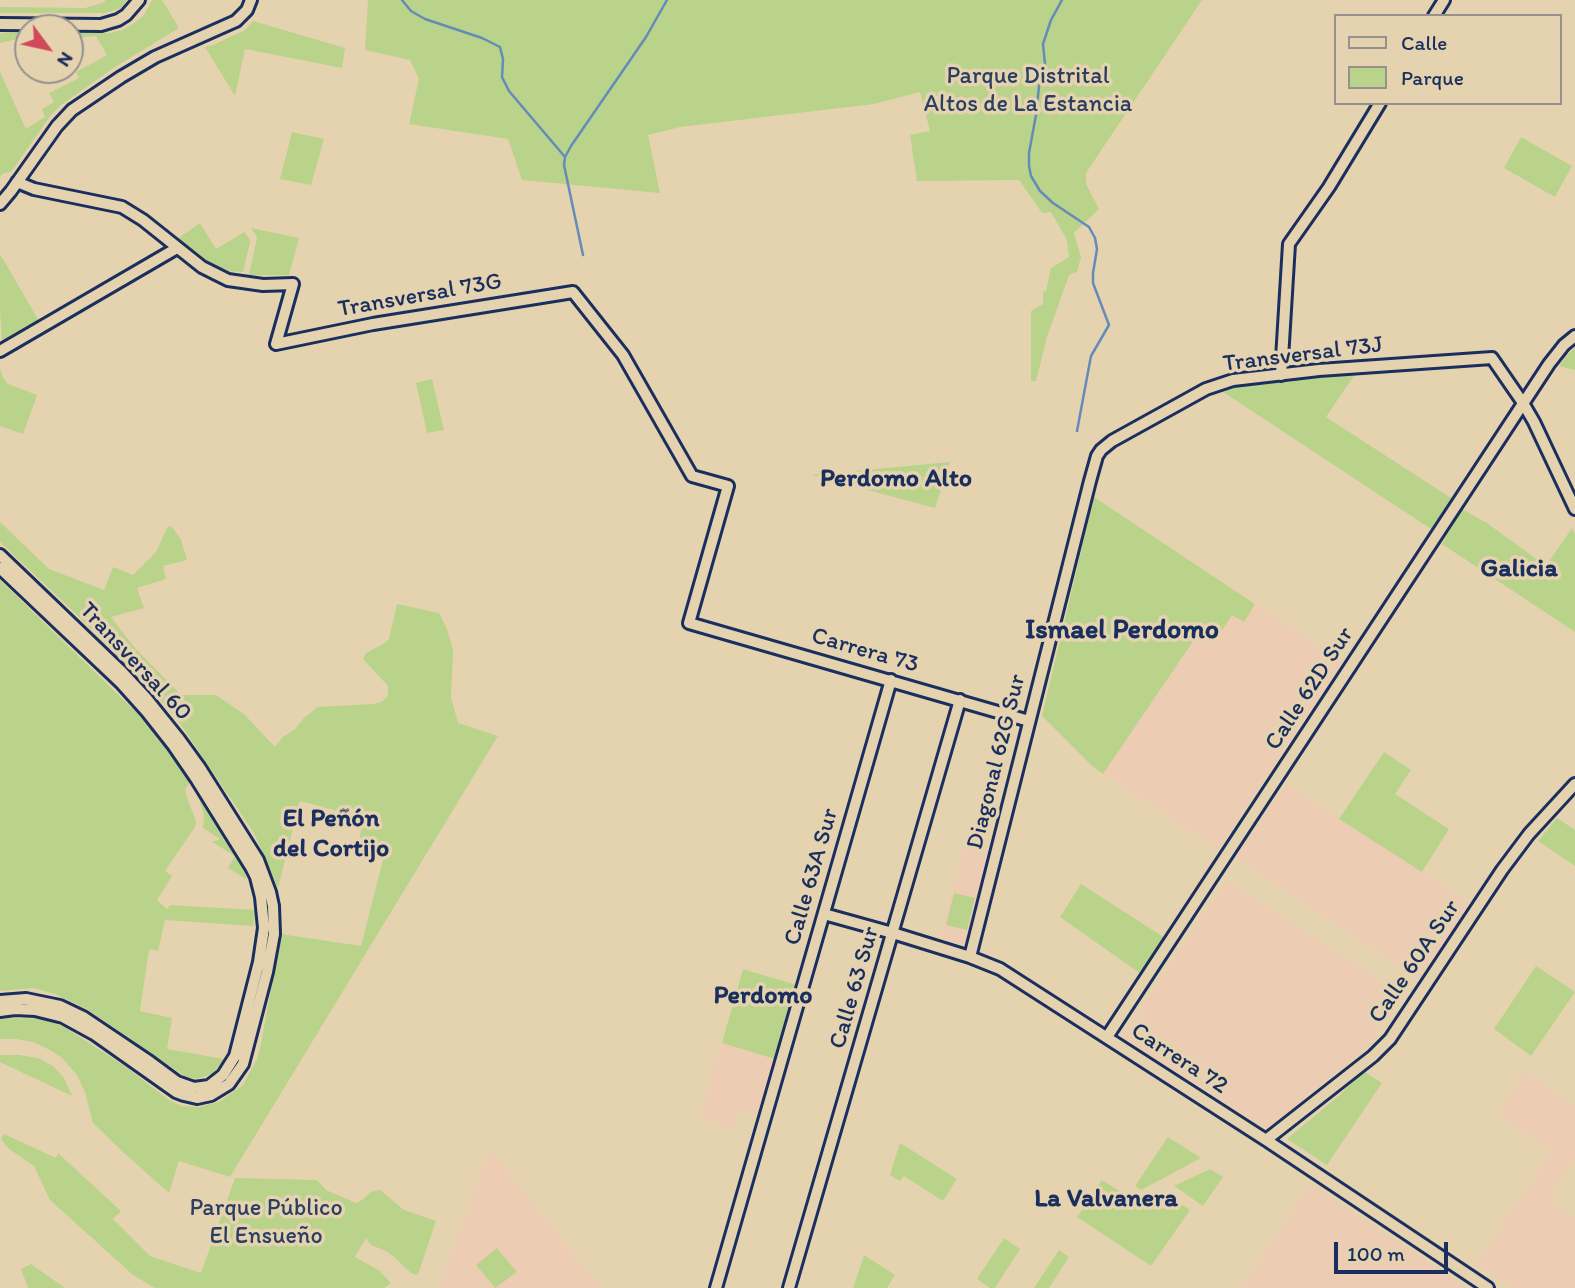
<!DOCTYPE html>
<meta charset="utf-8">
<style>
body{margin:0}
#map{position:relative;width:1575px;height:1288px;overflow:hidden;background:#e5d3b0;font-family:Itim,sans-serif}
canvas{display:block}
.legend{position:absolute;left:1334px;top:14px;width:228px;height:91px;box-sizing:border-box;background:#e5d3b0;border:2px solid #94918f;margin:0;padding:9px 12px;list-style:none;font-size:21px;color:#1b2f5e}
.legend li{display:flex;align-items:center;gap:14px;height:35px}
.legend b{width:35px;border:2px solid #94918f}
.north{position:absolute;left:14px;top:14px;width:70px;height:70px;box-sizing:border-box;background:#e5d3b0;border:2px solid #94918f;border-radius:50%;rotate:123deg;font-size:19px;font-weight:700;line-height:28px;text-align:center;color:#1b2f5e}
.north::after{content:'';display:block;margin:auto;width:24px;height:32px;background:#d1495b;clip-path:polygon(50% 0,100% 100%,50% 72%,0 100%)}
.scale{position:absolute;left:1334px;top:1242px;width:114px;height:32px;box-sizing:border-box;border:4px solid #1b2f5e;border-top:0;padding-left:9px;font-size:21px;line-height:24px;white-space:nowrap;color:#1b2f5e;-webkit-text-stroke:5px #e5d3b0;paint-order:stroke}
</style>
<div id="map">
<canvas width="1575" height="1288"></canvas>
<ul class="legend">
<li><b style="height:9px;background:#e5d3b0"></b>Calle</li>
<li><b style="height:19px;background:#bad38a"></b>Parque</li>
</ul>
<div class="north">N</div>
<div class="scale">100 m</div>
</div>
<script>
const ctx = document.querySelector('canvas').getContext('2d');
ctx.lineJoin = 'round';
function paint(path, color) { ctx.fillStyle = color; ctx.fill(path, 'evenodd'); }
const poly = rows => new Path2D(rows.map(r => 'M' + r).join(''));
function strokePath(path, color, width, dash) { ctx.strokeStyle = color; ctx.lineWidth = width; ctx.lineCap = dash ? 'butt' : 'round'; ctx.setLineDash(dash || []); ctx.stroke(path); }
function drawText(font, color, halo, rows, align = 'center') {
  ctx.font = font + ' Itim,sans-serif'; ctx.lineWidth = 7; ctx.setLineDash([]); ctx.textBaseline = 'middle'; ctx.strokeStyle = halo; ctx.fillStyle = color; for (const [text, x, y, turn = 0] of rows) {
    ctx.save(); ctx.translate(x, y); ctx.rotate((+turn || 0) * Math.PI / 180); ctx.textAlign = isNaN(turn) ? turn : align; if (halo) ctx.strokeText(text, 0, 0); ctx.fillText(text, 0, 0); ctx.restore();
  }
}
paint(poly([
 [1122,516,1343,661,1218,850,1092,766,1042,716],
 [1286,784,1472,904,1420,980,1235,858],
 [964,845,991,851,967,945,940,939],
 [1227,880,1405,996,1366,1049,1266,1129,1122,1037],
 [721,1043,778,1060,761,1117,739,1110,733,1129,699,1119],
 [1525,1071,1575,1106,1575,1160,1548,1199,1575,1218,1575,1288,1512,1288,1476,1264,1552,1152,1497,1114],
 [490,1149,601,1288,438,1288],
 [1310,1185,1443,1272,1468,1288,1241,1288]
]), '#eccdb3');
paint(poly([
 [106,0,127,0,122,7,116,10,105,13,0,13,0,7,85,8,102,3],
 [152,0,162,0,179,28,115,67,61,105,51,115,11,172,2,174,0,177,0,72,26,129,45,117,42,109,54,102,49,93,79,78,76,72,107,55,96,36,84,37,70,44,70,32,110,33,122,30,133,24,144,15],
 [368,0,1202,0,1086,173,1086,184,1099,209,1074,233,1081,257,1077,272,1069,275,1047,337,1036,381,1031,381,1031,311,1043,304,1043,292,1046,291,1051,268,1069,257,1067,240,1051,212,1042,213,1019,180,917,181,910,135,930,131,920,92,874,104,680,127,648,135,660,193,522,180,508,139,409,124,419,79,410,60,365,50],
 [253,21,345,48,342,68,245,49,235,96,205,47,213,45,245,30],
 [0,33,28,33,28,48,23,38,0,43],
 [292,132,324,139,311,185,280,179],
 [1521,137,1572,166,1555,197,1504,168],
 [200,223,216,249,244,232,249,238,250,243,243,272,230,271,212,264,177,239],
 [251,228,299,238,289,275,249,275,257,237],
 [0,254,39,321,2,343,0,310],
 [1575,348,1575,370,1559,366,1568,354],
 [0,368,3,378,8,384,37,395,23,434,0,426],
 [1355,374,1326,417,1451,498,1431,529,1223,392,1237,387],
 [432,379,444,430,427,433,416,383],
 [950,462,935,508,812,475],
 [1094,497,1255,604,1244,622,1232,615,1217,638,1202,628,1103,774,1092,766,1042,716],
 [1462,509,1487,523,1546,566,1572,528,1575,534,1575,632,1442,544],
 [0,522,49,569,104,590,113,567,133,575,156,552,168,526,173,528,181,540,187,560,163,566,166,579,137,588,144,608,111,617,134,647,181,695,216,695,244,714,275,747,283,737,295,729,304,718,318,707,373,704,382,702,388,695,388,686,363,659,366,653,383,644,389,639,397,604,439,613,447,629,453,650,451,697,458,723,498,736,230,1177,179,1161,169,1193,124,1153,93,1123,85,1092,77,1075,62,1058,50,1050,33,1042,16,1039,0,1039,0,1019,15,1018,45,1019,66,1028,126,1067,169,1100,182,1106,199,1107,219,1102,243,1085,257,1059,261,1044,281,934,361,946,384,856,358,848,363,818,300,801,278,888,254,833,179,722,153,692,77,615,0,542],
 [0,580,139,715,191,781,185,789,187,798,196,821,195,827,165,871,172,876,157,900,167,909,170,905,256,910,253,926,165,920,158,951,149,949,140,1011,172,1018,167,1049,224,1059,213,1073,206,1076,197,1079,186,1077,87,1009,55,994,34,988,0,991],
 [1384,752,1411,770,1395,794,1449,829,1422,872,1339,819],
 [197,793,241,863,245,872,246,879,228,868,235,856,212,842,220,839,203,828,204,815],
 [1557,818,1575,830,1575,866,1538,841],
 [1081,884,1165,938,1141,974,1060,917],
 [954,893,975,898,967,930,946,925],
 [1536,966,1575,992,1531,1056,1494,1029],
 [743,969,800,986,778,1060,722,1043],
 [0,1055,19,1055,38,1058,53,1066,64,1078,72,1096,0,1062],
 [1363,1071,1382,1083,1327,1165,1287,1139,1340,1095],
 [4,1134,56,1158,58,1153,121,1211,113,1219,150,1256,201,1273,235,1178,317,1180,326,1190,356,1203,362,1200,371,1192,380,1190,404,1210,436,1221,419,1272,416,1275,411,1273,394,1257,386,1251,371,1245,366,1238,355,1257,380,1271,391,1283,384,1288,155,1288,133,1275,50,1200,34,1166,9,1149,1,1139],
 [1168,1137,1201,1158,1141,1190,1135,1186],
 [900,1143,957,1179,943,1201,904,1176,900,1181,890,1175],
 [1210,1169,1223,1177,1203,1206,1174,1186],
 [1102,1180,1138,1203,1160,1190,1190,1210,1151,1266,1077,1217],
 [1004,1238,1020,1249,995,1288,990,1288,977,1279],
 [497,1248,517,1272,495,1288,476,1265],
 [1059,1250,1069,1257,1049,1288,1034,1288],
 [864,1255,895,1275,887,1288,853,1288],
 [31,1264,65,1288,28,1288,21,1269]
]), '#bad38a');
strokePath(poly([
 [402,0,411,11,425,19,482,38,500,47,503,59,502,77,509,91,565,157],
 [1062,0,1051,20,1043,44,1045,64,1040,77,1036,115,1029,153,1029,166,1031,176,1040,191,1053,203,1089,227,1095,238,1097,249,1093,273,1093,283,1109,325,1091,356,1077,431],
 [583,255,564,165,565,157,571,146,646,37,667,0]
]), '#658bb8', 2.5);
const minor = poly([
 [1434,16,1444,0],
 [0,24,101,25,118,20,126,15,139,0],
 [17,182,34,189,122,207,143,220,202,267,228,280,263,285,293,284,276,344,373,324,573,292,623,355,692,476,728,486,689,623,1029,721],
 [0,204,11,191,57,126,72,110,121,77,155,57,236,21,247,10,251,0],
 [0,351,177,248],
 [1281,375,1289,244,1329,187,1380,103],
 [0,555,120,670,146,698,179,739,200,768,258,860,270,892,273,906,274,934,267,972,243,1064,229,1084,211,1095,197,1098,184,1095,176,1092,94,1034,63,1017,35,1010,15,1009,0,1011],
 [0,568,121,683,147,712,173,745,197,780,251,867,256,877,261,897,264,928,259,962,235,1056,223,1075,209,1086,194,1088,177,1082,150,1062,83,1017,60,1006,26,999,0,1001],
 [824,914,896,934,970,957,1000,969,1266,1140,1488,1288],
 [970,957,1090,481,1097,456,1101,450,1112,441,1206,389,1233,380,1319,370,1492,358,1523,403,1534,422,1575,509],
 [1107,1037,1549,364,1564,345,1575,336],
 [1266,1140,1373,1056,1390,1039,1502,870,1529,834,1575,784],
 [716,1288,891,680],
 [789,1288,960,700]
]);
strokePath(minor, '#1b2f5e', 16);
strokePath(minor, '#e5d3b0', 10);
drawText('24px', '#2b3f62', '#e5d3b0', [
 ["Parque Distrital",1028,77],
 ["Altos de La Estancia",1028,105],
 ["Parque Público",266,1209],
 ["El Ensueño",266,1237]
]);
drawText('24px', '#1b2f5e', '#e5d3b0', [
 ["Transversal 73G",420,296,-10],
 ["Transversal 73J",1303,355,-7],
 ["Carrera 73",865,651,16],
 ["Transversal 60",135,662,47],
 ["Calle 62D Sur",1310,689,-57],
 ["Diagonal 62G Sur",997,762,-76],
 ["Calle 63A Sur",812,877,-74],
 ["Calle 60A Sur",1415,962,-56],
 ["Calle 63 Sur",855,988,-74],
 ["Carrera 72",1179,1059,33]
]);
drawText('bold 26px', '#1b2f5e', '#e5d3b0', [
 ["Perdomo Alto",896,479],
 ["Galicia",1519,569],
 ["El Peñón",331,819],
 ["del Cortijo",331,849],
 ["Perdomo",763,996],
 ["La Valvanera",1106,1199]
]);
drawText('bold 28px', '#1b2f5e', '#e5d3b0', [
 ["Ismael Perdomo",1122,631]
]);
</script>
